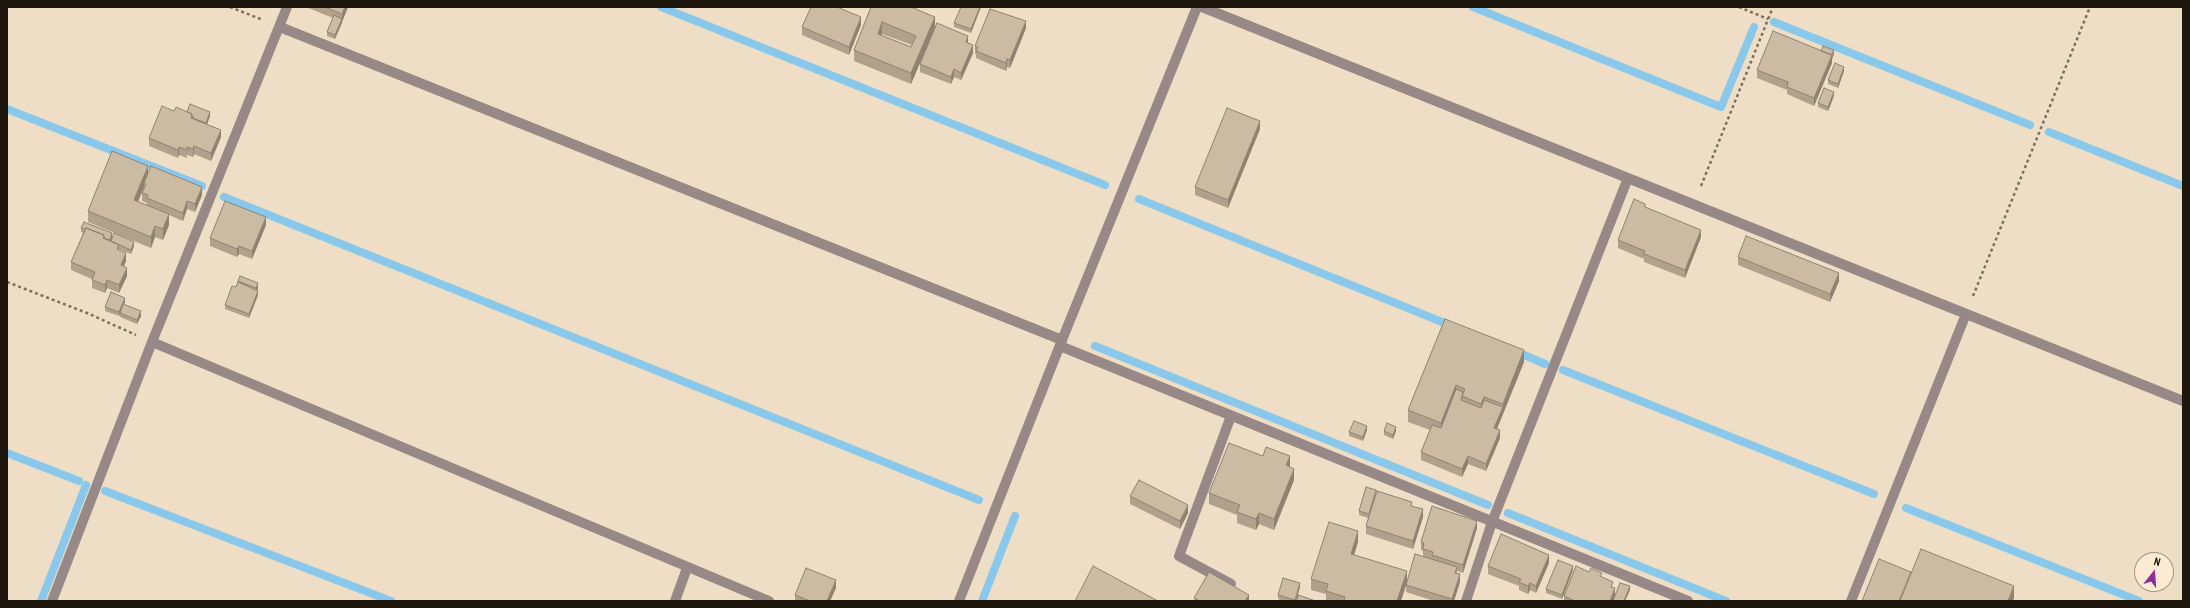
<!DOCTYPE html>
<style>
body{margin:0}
#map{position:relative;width:2190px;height:608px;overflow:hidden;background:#eedec5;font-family:"PT Sans Narrow",sans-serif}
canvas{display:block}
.frame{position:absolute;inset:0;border:8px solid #1d170e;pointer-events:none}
.north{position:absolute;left:2134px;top:552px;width:40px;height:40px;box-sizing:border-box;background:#fcebd2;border:1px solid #a39684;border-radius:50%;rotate:17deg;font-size:11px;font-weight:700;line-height:16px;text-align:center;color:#1d170e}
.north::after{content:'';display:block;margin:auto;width:14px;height:18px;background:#8e2e96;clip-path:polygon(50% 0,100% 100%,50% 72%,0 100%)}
</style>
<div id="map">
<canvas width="2190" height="608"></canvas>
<div class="frame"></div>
<div class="north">N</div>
</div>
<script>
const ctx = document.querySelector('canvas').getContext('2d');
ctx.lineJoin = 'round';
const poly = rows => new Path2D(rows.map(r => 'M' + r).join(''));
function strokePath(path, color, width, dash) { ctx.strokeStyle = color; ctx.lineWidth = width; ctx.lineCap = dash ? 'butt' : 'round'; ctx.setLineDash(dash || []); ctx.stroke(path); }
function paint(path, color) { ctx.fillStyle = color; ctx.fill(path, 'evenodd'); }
strokePath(poly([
 [661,7,1105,185],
 [1473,7,1721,107,1754,27],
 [1774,22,2030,125],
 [7,109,202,186],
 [2049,132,2183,186],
 [224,197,979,500],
 [1139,199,1452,326],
 [1095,346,1488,505],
 [1515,351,1545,364],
 [1563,370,1874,494],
 [7,453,79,481],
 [105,491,391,601],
 [1906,508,2139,601],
 [1508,513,1726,601],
 [41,601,86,485],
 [982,601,1015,516]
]), '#89c8eb', 8);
strokePath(poly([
 [230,7,263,20],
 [1739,7,1768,19],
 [1701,186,1773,7],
 [7,282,87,313,136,335],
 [1973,296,2090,7]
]), '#7c7161', 2.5, [3, 3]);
strokePath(poly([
 [1231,584,1179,556,1231,416]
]), '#978987', 10);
strokePath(poly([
 [1202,7,2183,401],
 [280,27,1062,340],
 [152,342,769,601],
 [1060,346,1688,601],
 [52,601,152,342,287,7],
 [675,601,687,568],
 [1466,601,1492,522,1628,178],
 [1851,601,1966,314]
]), '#978987', 10);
strokePath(poly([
 [959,601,1062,340,1197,7]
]), '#978987', 10);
paint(poly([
 [306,7,348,7,335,39,327,36,327,32,333,18],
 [871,7,935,28,911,84,854,61,854,50],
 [882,34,912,45,911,47,881,35],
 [981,7,971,33,954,27,954,23],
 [861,25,849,55,802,35,802,27],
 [1026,28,1010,68,1007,67,1006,71,976,58,976,54,975,54,975,46],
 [968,43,973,53,961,80,954,77,951,84,920,72,920,64],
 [1821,51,1834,54,1832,59,1832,63,1814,106,1787,94,1787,90,1757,78,1757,70],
 [1844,71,1838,88,1828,84,1828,80],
 [1834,96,1828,111,1818,107,1818,103],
 [174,111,187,112,210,116,207,124,221,137,211,161,194,154,193,157,187,155,187,158,179,155,178,158,149,146,149,138],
 [1260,129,1228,208,1195,195,1195,187],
 [148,174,202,195,195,212,187,209,183,221,169,215,169,225,163,240,155,237,151,248,88,222,88,211],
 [144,187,144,190,142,193,142,201,147,203,147,205,138,202],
 [1645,207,1701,237,1685,278,1644,262,1644,259,1618,248,1618,240],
 [266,225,252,259,239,254,237,257,210,246,210,238],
 [81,228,112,237,111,241,134,246,131,254,119,249,126,261,124,266,127,276,119,293,107,288,105,293,92,288,92,279,71,270,71,262,83,233,81,232],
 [1738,257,1839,281,1830,302,1738,265],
 [238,281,258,288,257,290,258,295,249,318,225,309,225,305,236,287],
 [125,302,124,305,141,316,137,324,120,317,120,314,119,316,105,311,105,307],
 [1445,319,1524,362,1497,429,1500,438,1486,471,1468,464,1462,477,1421,460,1421,452,1430,430,1408,422,1408,410],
 [1367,430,1363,441,1349,436,1349,432],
 [1384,431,1396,431,1393,439,1384,435],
 [1290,467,1294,480,1274,530,1259,524,1256,530,1237,523,1237,515,1209,504,1209,493],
 [1376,493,1412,506,1423,517,1413,549,1366,534,1366,526,1368,518,1359,515,1359,511],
 [1130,496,1188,513,1180,529,1130,504],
 [1477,528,1463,573,1457,571,1457,573,1460,582,1454,601,1434,601,1406,592,1406,585,1401,601,1326,601,1326,594,1311,590,1311,579,1358,542,1354,555,1407,582,1423,556,1423,551,1421,550,1421,542],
 [1549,563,1536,593,1530,590,1528,594,1519,590,1519,586,1488,574,1488,566],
 [1573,570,1562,599,1546,593,1546,589],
 [1602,577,1613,587,1615,596,1630,590,1625,601,1564,601,1564,596],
 [1300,587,1296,601,1284,601,1278,599,1278,595],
 [836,588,830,601,795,601,795,595],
 [1194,598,1249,601,1194,601]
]), '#afa18c');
paint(poly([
 [345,7,348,7,342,22,342,14],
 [980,7,981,7,971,33,971,29],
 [861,17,861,25,849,55,849,47],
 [935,17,935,28,911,84,911,73],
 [342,19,342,23,335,39,335,35],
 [1026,21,1026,28,1010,68,1010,60],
 [882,22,882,34,878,45,878,34],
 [968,36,968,44,966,42],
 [973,45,973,53,961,80,961,73],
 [1834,50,1834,54,1832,59,1832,63,1814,106,1814,98],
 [1007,59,1007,67,1006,71,1006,63],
 [1844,67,1844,71,1838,88,1838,84],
 [954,69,954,77,951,84,951,77],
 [1834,92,1834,96,1828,111,1828,107],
 [210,112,210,116,205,130,205,126],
 [1260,121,1260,129,1228,208,1228,200],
 [221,130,221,137,211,161,211,153],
 [194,146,194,154,193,157,193,149],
 [179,147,179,155,178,158,178,150],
 [148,166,148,177,144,183,144,187,134,211,134,200],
 [202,187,202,195,195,212,195,204],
 [187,201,187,209,183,221,183,213],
 [169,214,169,225,163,240,163,229],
 [266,217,266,225,252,259,252,251],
 [155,226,155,237,151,248,151,237],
 [1701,230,1701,237,1685,278,1685,270],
 [112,233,112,237,110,244,110,240],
 [134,242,134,246,131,254,131,250],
 [239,246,239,254,237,257,237,249],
 [126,253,126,261,121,273,121,265],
 [127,268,127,276,119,293,119,285],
 [1839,273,1839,281,1830,302,1830,294],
 [107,280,107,288,105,293,105,285],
 [258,283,258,288,256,292,256,288],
 [258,291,258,295,249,318,249,314],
 [125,298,125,302,119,316,119,312],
 [141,311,141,316,137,324,137,320],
 [1524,350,1524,362,1494,436,1494,428,1503,407,1503,404],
 [1456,385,1456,396,1441,434,1441,423],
 [1484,397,1484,408,1481,415,1481,404],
 [1367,426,1367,430,1363,441,1363,437],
 [1396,427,1396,431,1393,439,1393,435],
 [1500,430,1500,438,1486,471,1486,464],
 [1290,456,1290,467,1286,465],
 [1468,456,1468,464,1462,477,1462,469],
 [1294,469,1294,480,1274,530,1274,519],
 [1188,505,1188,513,1180,529,1180,521],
 [1423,509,1423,517,1413,549,1413,541],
 [1259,513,1259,524,1256,530,1256,519],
 [1477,521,1477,528,1463,573,1463,565],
 [1358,531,1358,542,1351,565,1351,554],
 [1549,555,1549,563,1536,593,1536,586],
 [1573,566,1573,570,1562,599,1562,595],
 [1407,571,1407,582,1401,601,1397,601],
 [1460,574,1460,582,1454,601,1452,601,1452,599],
 [836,580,836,588,830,601,827,601],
 [1300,583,1300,587,1296,601,1295,601],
 [1530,583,1530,590,1528,594,1528,586],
 [1630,586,1630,590,1625,601,1624,601],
 [2014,586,2014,598,2013,601,2008,601],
 [1615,588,1615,596,1613,601,1610,601],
 [1249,595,1249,601,1245,601]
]), '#8e8372');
const building = poly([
 [325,7,345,7,342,14,325,7],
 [811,7,837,7,861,17,849,47,802,27,811,7],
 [871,7,911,7,935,17,911,73,854,50,871,7],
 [882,22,916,36,911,47,878,34,882,22],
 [961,7,980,7,971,29,954,23,961,7],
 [990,9,1026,21,1010,60,1007,59,1006,63,976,51,978,47,975,46,990,9],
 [334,15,342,19,335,35,327,32,334,15],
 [937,23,968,36,966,42,973,45,961,73,954,69,951,77,920,64,937,23],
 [1773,31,1832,55,1814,98,1787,87,1788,82,1757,70,1773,31],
 [1823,46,1834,50,1831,55,1821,51,1823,46],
 [1835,63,1844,67,1838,84,1828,80,1835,63],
 [1824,88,1834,92,1828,107,1818,103,1824,88],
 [190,104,210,112,206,123,193,118,194,117,192,117,192,114,187,112,190,104],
 [162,106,174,111,176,107,192,114,191,118,221,130,211,153,194,146,193,149,187,147,187,150,179,147,178,150,149,138,162,106],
 [1227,108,1260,121,1228,200,1195,187,1227,108],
 [112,151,148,166,134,200,169,214,163,229,155,226,151,237,88,211,112,151],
 [151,166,202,187,195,204,187,201,183,213,147,198,148,195,142,193,146,184,144,183,151,166],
 [1634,199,1645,204,1645,207,1701,230,1685,270,1644,254,1645,251,1618,240,1634,199],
 [225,201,266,217,252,251,239,246,237,249,210,238,225,201],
 [84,222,112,233,110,240,104,238,104,235,86,228,85,229,81,228,84,222],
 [86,228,104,235,103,238,119,245,117,249,126,253,121,265,127,268,119,285,107,280,105,285,92,280,95,272,71,262,86,228],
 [114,233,134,242,131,250,111,241,114,233],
 [1746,236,1839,273,1830,294,1738,257,1746,236],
 [240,276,258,283,256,288,238,281,240,276],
 [238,282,258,291,249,314,225,305,232,286,236,287,238,282],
 [111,292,125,298,119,312,105,307,111,292],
 [123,304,141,311,137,320,120,313,123,304],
 [1445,319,1524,350,1503,404,1484,397,1481,404,1462,396,1465,389,1456,385,1441,423,1408,410,1445,319],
 [1456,389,1463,392,1461,400,1481,408,1484,400,1503,407,1494,428,1500,430,1486,464,1468,456,1462,469,1421,452,1432,425,1441,428,1456,389],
 [1354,421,1367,426,1363,437,1349,432,1354,421],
 [1387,423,1396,427,1393,435,1384,431,1387,423],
 [1229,443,1263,456,1266,447,1290,456,1286,465,1294,469,1274,519,1259,513,1256,519,1237,512,1240,505,1209,493,1229,443],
 [1139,480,1188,505,1180,521,1130,496,1139,480],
 [1366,487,1376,490,1369,514,1359,511,1366,487],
 [1377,491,1412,502,1411,506,1423,509,1413,541,1366,526,1377,491],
 [1432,506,1477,521,1463,565,1432,555,1433,552,1423,549,1424,543,1421,542,1432,506],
 [1329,522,1358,531,1351,554,1407,571,1397,601,1344,601,1345,597,1326,591,1328,584,1311,579,1329,522],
 [1501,534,1549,555,1536,586,1530,583,1528,586,1519,582,1521,579,1488,566,1501,534],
 [1921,549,2014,586,2008,601,1900,601,1921,549],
 [1415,554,1457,567,1455,573,1460,574,1452,599,1406,585,1415,554],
 [1879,559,1911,572,1899,601,1862,601,1879,559],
 [1558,560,1573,566,1562,595,1546,589,1558,560],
 [1093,566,1158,601,1075,601,1093,566],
 [1576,566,1589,572,1591,568,1602,573,1600,576,1613,582,1611,587,1615,588,1610,601,1575,601,1564,596,1576,566],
 [806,568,836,580,827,601,810,601,795,595,806,568],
 [1209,572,1249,595,1245,601,1200,601,1194,598,1209,572],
 [1283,578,1300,583,1295,600,1278,595,1283,578],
 [1620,583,1630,586,1624,601,1613,601,1620,583],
 [1298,595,1316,601,1297,601,1298,595]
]);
paint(building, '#cbbba3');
strokePath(building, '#8e8372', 1);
</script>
